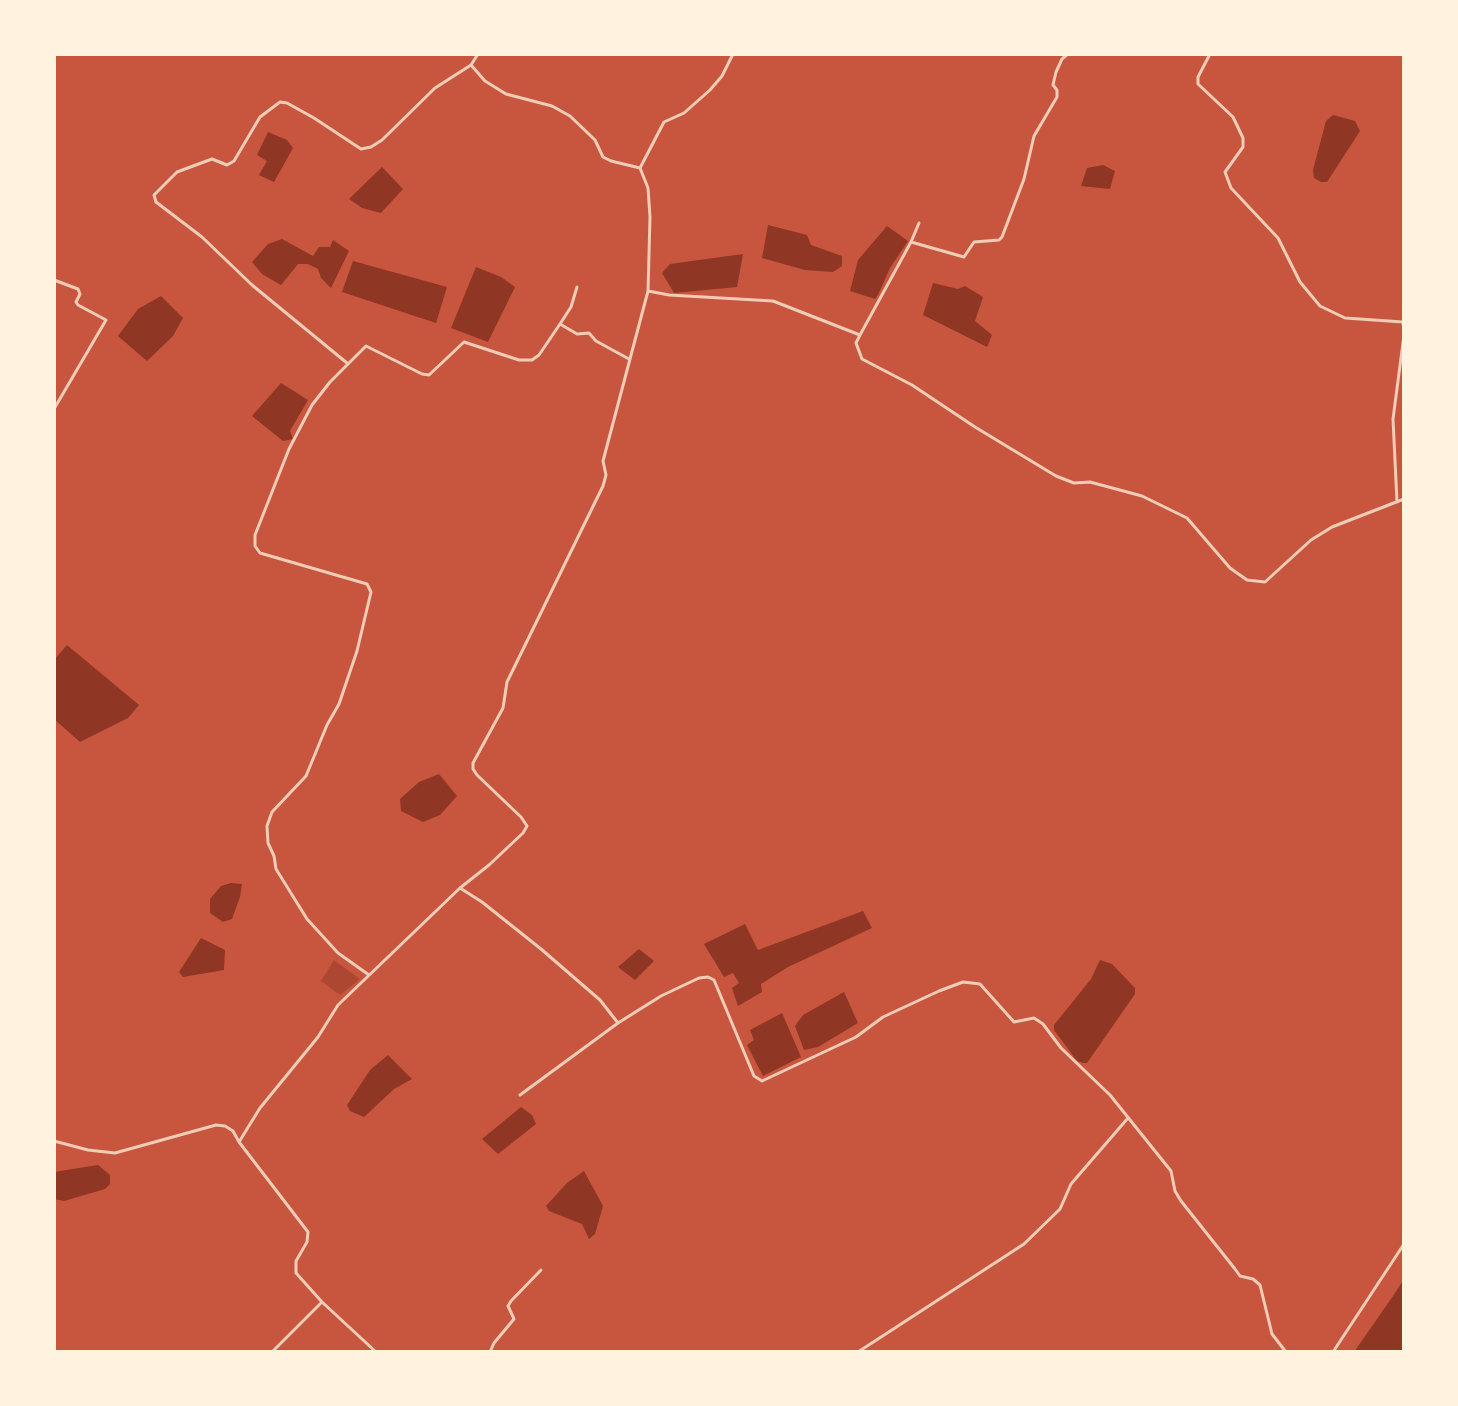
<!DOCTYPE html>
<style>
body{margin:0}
#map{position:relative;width:1458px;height:1406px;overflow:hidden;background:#c8553d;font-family:Rubik,sans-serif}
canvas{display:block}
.frame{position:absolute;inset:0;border:56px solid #fff3e0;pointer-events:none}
</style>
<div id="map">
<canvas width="1458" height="1406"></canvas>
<div class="frame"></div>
</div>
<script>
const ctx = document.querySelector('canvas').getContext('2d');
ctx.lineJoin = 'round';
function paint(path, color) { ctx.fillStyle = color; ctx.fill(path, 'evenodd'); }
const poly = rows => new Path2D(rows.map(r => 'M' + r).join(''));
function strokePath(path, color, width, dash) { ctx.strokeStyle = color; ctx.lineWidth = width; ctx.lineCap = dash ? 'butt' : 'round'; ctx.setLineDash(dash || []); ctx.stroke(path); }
paint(poly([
 [334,960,360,979,340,995,321,981]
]), '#ae4732');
paint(poly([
 [1333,115,1355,121,1360,131,1327,182,1321,182,1314,178,1313,170,1326,121],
 [268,132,287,140,293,148,274,182,259,175,267,161,257,155],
 [1103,165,1115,171,1110,189,1081,186,1087,168],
 [382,167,403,189,381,213,362,208,349,199],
 [768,225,807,235,811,245,842,256,842,266,833,272,805,270,762,258],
 [887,226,908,241,890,268,878,295,875,299,850,291,858,260],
 [282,239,313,256,319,247,330,247,333,240,349,251,331,288,321,278,318,269,308,264,298,264,281,285,262,274,252,262,268,244],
 [743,254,737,287,674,293,662,273,670,264],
 [353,261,447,287,436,323,342,292],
 [476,267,501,277,515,287,488,342,451,328],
 [933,283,958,289,965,286,983,297,975,321,992,335,987,347,923,315],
 [161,296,183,318,173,336,147,361,118,336,138,309],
 [281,383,308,400,290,431,293,439,283,441,252,416],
 [67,645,139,705,128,718,80,742,54,719,54,660],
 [439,774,457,796,440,815,423,822,401,811,400,799,419,782],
 [231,883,242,884,240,897,232,919,223,922,210,913,210,899,221,886],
 [863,911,872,928,788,967,761,984,762,992,738,1006,732,988,739,983,733,973,724,977,704,944,745,924,758,950],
 [201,938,225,950,224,970,183,977,179,972],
 [639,949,654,961,635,980,618,967],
 [1100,960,1112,964,1135,988,1135,994,1087,1063,1083,1063,1077,1061,1054,1030,1054,1025,1091,979],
 [844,992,858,1023,818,1047,804,1050,795,1026,803,1015],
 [782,1013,801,1057,763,1076,747,1045,754,1040,750,1030],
 [388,1055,412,1079,394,1089,364,1117,350,1111,347,1105,370,1070],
 [521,1107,532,1115,536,1124,498,1154,482,1139],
 [98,1165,110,1175,110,1184,105,1189,64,1201,54,1199,54,1172],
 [584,1171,603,1206,595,1234,589,1239,582,1224,549,1211,546,1206,567,1183],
 [1404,1279,1404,1352,1354,1352,1393,1296]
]), '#8f3625');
strokePath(poly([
 [1210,54,1198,77,1198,84,1233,117,1243,138,1243,147,1225,172,1231,188,1278,238,1300,282,1320,306,1345,318,1403,322,1404,331],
 [640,168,664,122,684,113,710,90,722,76,733,54],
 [911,242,964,257,974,242,999,240,1002,237,1024,179,1034,136,1057,97,1057,90,1053,85,1056,72,1062,59,1068,54],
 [54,280,78,289,80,294,76,302,78,305,106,320,54,409],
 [648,291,669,295,773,301,860,335,911,242,919,223],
 [560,324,571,307,577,287],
 [860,335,856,343,862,359,912,385,975,427,1056,476,1074,483,1090,482,1142,496,1187,518,1230,568,1247,580,1265,582,1311,540,1332,527,1404,499],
 [347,363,252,285,202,237,156,202,154,195,177,172,212,159,227,165,234,161,260,117,280,102,287,103,314,118,361,149,371,147,382,140,435,88,471,65],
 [1397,502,1393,419,1404,335],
 [460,888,489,865,523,833,527,826,521,817,477,775,473,769,473,763,503,708,507,682,603,486,606,475,603,461,648,291,650,217,648,188,640,168,611,161,603,157,595,140,570,116,552,106,506,94,485,81,471,65,478,54],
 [369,975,338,953,307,919,276,869,274,856,268,843,267,826,272,812,306,776,327,725,339,704,357,651,371,592,367,584,260,553,255,546,255,535,289,449,312,405,330,382,366,346,422,374,429,375,464,342,519,360,532,360,539,355,560,324,577,334,589,333,596,341,629,359],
 [618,1023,661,996,699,978,708,977,714,980,754,1076,762,1081,856,1037,883,1017,939,991,963,982,980,984,1014,1022,1034,1018,1043,1024,1061,1048,1110,1095,1171,1171,1175,1191,1181,1201,1235,1269,1240,1276,1253,1279,1260,1285,1272,1334,1286,1352],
 [54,1141,88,1150,115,1153,216,1125,225,1126,233,1131,239,1142,260,1108,318,1037,338,1005,460,888,482,902,541,949,600,1000,618,1023,520,1095],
 [239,1142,308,1232,307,1242,296,1261,296,1273,322,1302,376,1352],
 [272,1352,322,1302],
 [490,1352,494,1343,514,1319,508,1306,511,1301,541,1270],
 [858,1352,1024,1244,1060,1209,1071,1184,1128,1118],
 [1333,1352,1404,1244]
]), '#f1ccb7', 3);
</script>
